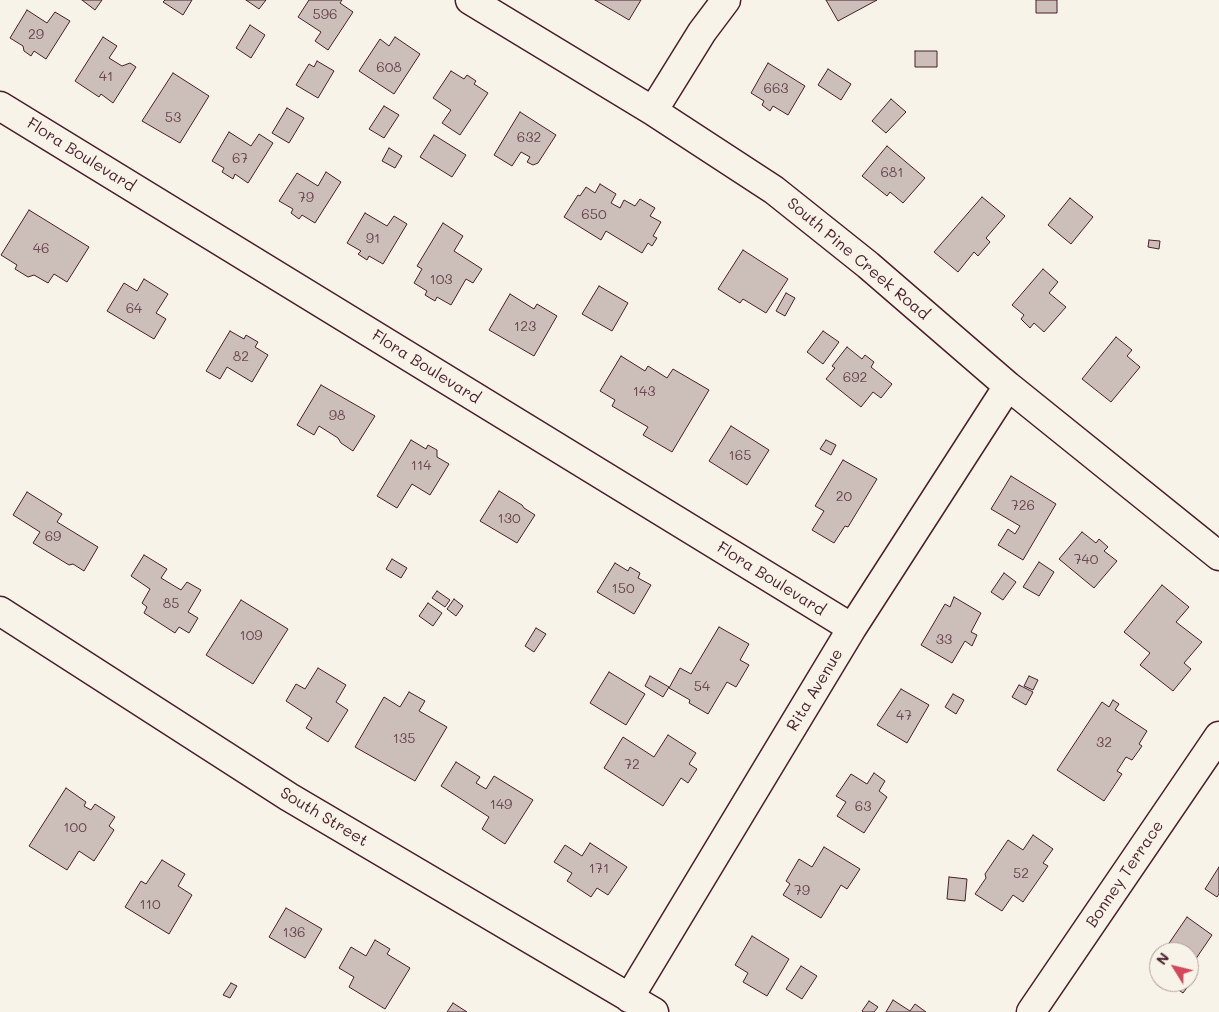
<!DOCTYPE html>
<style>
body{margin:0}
#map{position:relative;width:1219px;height:1012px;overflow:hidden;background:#f7f3e8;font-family:Mali,sans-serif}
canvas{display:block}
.north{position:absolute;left:1149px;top:942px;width:50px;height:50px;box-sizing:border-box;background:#f7f3e8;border:1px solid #b29e9c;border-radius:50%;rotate:306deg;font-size:14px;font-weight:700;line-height:20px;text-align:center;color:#4a1f2b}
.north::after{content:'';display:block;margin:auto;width:18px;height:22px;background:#d1495b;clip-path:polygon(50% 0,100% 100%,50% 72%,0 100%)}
</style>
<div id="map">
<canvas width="1219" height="1012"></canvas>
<div class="north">N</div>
</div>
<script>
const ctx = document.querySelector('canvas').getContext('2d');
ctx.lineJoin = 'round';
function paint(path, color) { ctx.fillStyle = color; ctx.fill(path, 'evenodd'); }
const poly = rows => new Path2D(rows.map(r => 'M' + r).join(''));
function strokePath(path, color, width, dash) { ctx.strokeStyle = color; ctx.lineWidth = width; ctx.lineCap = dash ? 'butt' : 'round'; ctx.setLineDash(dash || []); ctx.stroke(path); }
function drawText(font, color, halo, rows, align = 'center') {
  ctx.font = font + ' Mali,sans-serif'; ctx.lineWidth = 4; ctx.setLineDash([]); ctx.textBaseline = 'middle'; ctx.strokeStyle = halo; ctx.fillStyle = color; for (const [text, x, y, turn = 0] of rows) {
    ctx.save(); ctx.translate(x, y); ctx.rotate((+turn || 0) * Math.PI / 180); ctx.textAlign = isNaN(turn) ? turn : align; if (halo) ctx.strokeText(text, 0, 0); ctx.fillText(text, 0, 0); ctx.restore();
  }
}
const building = poly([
 [82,0,102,0,95,10,82,0],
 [165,0,192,0,183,15,163,2,165,0],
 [246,0,266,0,259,9,246,0],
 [309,0,342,0,340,3,353,12,328,50,315,41,321,32,298,17,309,0],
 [595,0,641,0,629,20,595,0],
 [826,0,877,0,838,21,826,0],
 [1036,0,1057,0,1057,13,1036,13,1036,0],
 [27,10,47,23,55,12,70,21,46,59,34,51,31,56,24,51,23,46,10,38,27,10],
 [250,25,265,35,251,58,236,48,250,25],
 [103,37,117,46,109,58,122,66,130,63,136,67,113,103,101,94,99,97,75,81,103,37],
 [395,37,420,54,394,94,359,71,380,39,389,46,395,37],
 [915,51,937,51,937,67,915,67,915,51],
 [317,61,334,71,318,98,296,85,309,64,314,67,317,61],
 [768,63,805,86,788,115,773,106,770,111,762,105,764,101,751,93,768,63],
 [828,69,851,84,841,100,818,85,828,69],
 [451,71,464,79,467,75,476,81,474,84,488,93,460,135,442,123,451,110,433,98,451,71],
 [173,73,209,96,180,143,142,121,173,73],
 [891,99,906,112,886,133,872,121,891,99],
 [384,106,399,115,384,138,369,129,384,106],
 [287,108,304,118,289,143,272,133,287,108],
 [520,112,556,135,538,163,533,165,527,162,530,157,521,152,512,166,494,155,520,112],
 [229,132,251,146,259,134,273,143,248,183,235,174,233,179,222,172,224,168,212,161,229,132],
 [434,135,466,155,452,177,420,157,434,135],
 [887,146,925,178,903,203,890,192,887,196,862,176,887,146],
 [389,148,402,156,395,168,382,161,389,148],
 [326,172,341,182,315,223,302,215,299,219,291,213,293,209,279,201,297,173,318,186,326,172],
 [600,184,616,194,611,203,620,208,624,200,635,206,640,199,655,208,650,216,661,222,653,236,657,238,652,246,648,243,642,253,606,231,601,240,564,217,578,195,580,196,586,187,595,193,600,184],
 [982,197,1005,216,986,238,990,242,978,256,974,252,958,272,934,252,982,197],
 [1070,198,1093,217,1071,244,1048,225,1070,198],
 [29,210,89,247,67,282,54,274,48,283,34,275,28,277,15,269,17,265,1,255,29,210],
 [365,213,387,226,394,216,407,224,383,264,369,256,367,260,358,254,361,251,347,243,365,213],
 [443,223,463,236,454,251,482,269,473,283,466,279,451,305,437,297,435,301,425,295,427,291,414,283,422,269,417,266,443,223],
 [1149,240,1160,241,1159,249,1148,247,1149,240],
 [743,250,788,279,766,313,743,299,740,303,718,289,743,250],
 [1043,269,1058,282,1049,293,1066,307,1044,332,1034,323,1030,328,1021,319,1024,315,1012,305,1043,269],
 [144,279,168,294,156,313,166,319,154,339,107,311,124,283,137,291,144,279],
 [599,286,628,303,612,331,582,314,599,286],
 [786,293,795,298,785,316,776,311,786,293],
 [510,294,534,309,537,304,557,316,534,356,489,330,510,294],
 [230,331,244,339,246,335,258,342,255,347,268,355,252,382,227,367,220,379,206,371,230,331],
 [823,331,839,342,823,364,807,352,823,331],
 [1116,337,1132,350,1127,356,1140,367,1111,402,1082,379,1116,337],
 [847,347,862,359,865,355,874,362,871,367,892,384,881,398,873,392,861,407,826,379,835,368,832,366,847,347],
 [621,356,645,371,648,366,667,378,673,369,709,390,672,452,643,435,648,427,612,406,615,400,600,391,621,356],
 [321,385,375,416,353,451,341,443,338,438,319,426,314,435,297,425,321,385],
 [731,426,769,450,747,485,709,461,731,426],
 [411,440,426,449,428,445,437,450,437,457,449,464,430,495,412,484,397,508,377,496,411,440],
 [826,440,836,445,831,455,820,449,826,440],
 [843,460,877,479,848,527,845,526,834,543,812,530,824,511,815,506,843,460],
 [1011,476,1056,504,1023,560,998,545,1008,529,1015,534,1020,526,991,509,1011,476],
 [499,491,522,505,524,508,535,515,517,543,480,521,499,491],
 [27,492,62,514,57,522,98,547,84,571,73,564,69,565,33,543,40,532,13,515,27,492],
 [1082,532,1096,543,1099,539,1108,547,1104,551,1117,561,1094,588,1059,559,1082,532],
 [144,555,167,569,161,578,181,590,187,582,201,590,188,612,198,618,189,633,179,627,175,633,144,613,147,607,142,603,150,589,131,576,144,555],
 [392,559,407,568,401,578,386,569,392,559],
 [1039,562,1054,572,1039,596,1023,587,1039,562],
 [615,563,628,571,630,567,640,573,638,578,651,585,634,614,597,592,615,563],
 [1004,573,1016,582,1003,600,991,592,1004,573],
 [1162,585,1189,607,1176,622,1202,642,1184,663,1191,669,1173,691,1140,665,1150,653,1124,632,1162,585],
 [437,591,450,600,445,607,432,598,437,591],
 [954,597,981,613,971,632,977,635,972,646,965,641,952,663,921,645,945,604,950,607,954,597],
 [454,599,463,606,456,616,447,609,454,599],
 [241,600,288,629,253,684,206,655,241,600],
 [428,603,442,613,433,626,419,616,428,603],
 [719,627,749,644,740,660,749,665,736,687,727,682,708,714,689,703,690,700,669,688,680,668,691,674,719,627],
 [536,628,546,634,534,652,525,646,536,628],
 [318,668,346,685,336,702,348,710,328,742,306,728,312,718,286,701,296,684,305,689,318,668],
 [609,672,645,694,626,725,590,703,609,672],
 [650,676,669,687,663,697,645,686,650,676],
 [1029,676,1038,680,1033,690,1024,686,1029,676],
 [1019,685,1033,692,1026,705,1012,697,1019,685],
 [901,689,929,705,907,743,877,725,901,689],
 [409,692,425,701,419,711,447,727,415,781,355,747,384,697,400,707,409,692],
 [953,694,964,700,956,714,945,707,953,694],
 [1113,700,1119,704,1115,710,1147,731,1139,744,1142,746,1132,760,1126,757,1117,771,1122,774,1104,801,1057,770,1102,702,1109,707,1113,700],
 [668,735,696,753,689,764,697,769,688,783,681,778,663,806,604,768,623,737,654,757,668,735],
 [456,762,480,777,476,783,486,789,494,776,533,800,505,844,482,829,489,817,441,786,456,762],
 [874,773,885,781,879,791,887,797,864,833,837,816,846,802,836,796,851,774,867,784,874,773],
 [66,788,86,802,84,806,91,810,95,804,115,817,109,826,114,830,94,861,79,851,67,870,29,846,66,788],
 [1033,835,1053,849,1043,863,1048,866,1023,902,1013,895,1002,911,975,894,986,878,985,874,1008,840,1023,850,1033,835],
 [590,843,627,867,608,895,597,888,591,897,567,881,572,873,554,862,565,845,582,856,590,843],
 [824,847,860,869,847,889,841,885,821,918,783,895,790,884,786,881,799,859,812,867,824,847],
 [162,860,185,874,178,886,192,895,169,934,125,907,141,881,146,884,162,860],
 [1219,867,1219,894,1217,897,1205,889,1219,867],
 [949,877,967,879,965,901,947,899,949,877],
 [286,908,322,929,305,958,269,937,286,908],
 [1187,917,1212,935,1189,969,1189,952,1163,952,1187,917],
 [752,936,789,959,767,996,743,982,748,973,735,965,752,936],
 [375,940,390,949,387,954,410,968,385,1009,349,987,354,977,339,968,351,947,366,956,375,940],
 [1159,959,1159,977,1150,971,1159,959],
 [801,966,817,976,802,999,786,989,801,966],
 [1189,979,1192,981,1183,993,1167,982,1189,982,1189,979],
 [231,983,237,986,230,998,223,995,231,983],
 [893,1000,910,1011,915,1004,926,1012,886,1012,893,1000],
 [869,1001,878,1007,874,1012,863,1012,862,1011,869,1001],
 [453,1003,467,1012,447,1012,453,1003]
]);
paint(building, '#ccbfb9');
strokePath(building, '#4a1f2b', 1);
const minor = poly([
 [470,0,653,111,774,190,868,265,1008,386,1219,556],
 [0,106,852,628],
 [653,111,702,32,726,0],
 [0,611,289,797,654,1012],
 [629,998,852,628,1008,386],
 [1031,1012,1219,736]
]);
strokePath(minor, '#4a1f2b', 31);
strokePath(minor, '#f7f3e8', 28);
drawText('14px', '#6a474e', null, [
 ["596",325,15],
 ["29",36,35],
 ["608",389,68],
 ["41",106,77],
 ["663",776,89],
 ["53",173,118],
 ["632",529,138],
 ["67",240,159],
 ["681",892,173],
 ["79",306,198],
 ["650",594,215],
 ["91",373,239],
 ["46",41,249],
 ["103",441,280],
 ["64",134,309],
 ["123",525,327],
 ["82",241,357],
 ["692",855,378],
 ["143",644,392],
 ["98",337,416],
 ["165",740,456],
 ["114",421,466],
 ["20",844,497],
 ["726",1023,506],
 ["130",509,519],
 ["69",53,537],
 ["740",1086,560],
 ["150",623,589],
 ["85",171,604],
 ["109",251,636],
 ["33",944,640],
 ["54",702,687],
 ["47",904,716],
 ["135",404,739],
 ["32",1104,743],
 ["72",632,765],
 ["149",501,805],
 ["63",863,807],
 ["100",75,828],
 ["171",599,869],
 ["52",1021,874],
 ["79",802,891],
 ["110",150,905],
 ["136",294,933]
]);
drawText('16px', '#4a1f2b', '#f7f3e8', [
 ["Flora Boulevard",81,155,32],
 ["South Pine Creek Road",858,259,40],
 ["Flora Boulevard",426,367,32],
 ["Flora Boulevard",771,579,32],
 ["Rita Avenue",815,690,-59],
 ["South Street",324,817,31],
 ["Bonney Terrace",1125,874,-56]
]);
</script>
